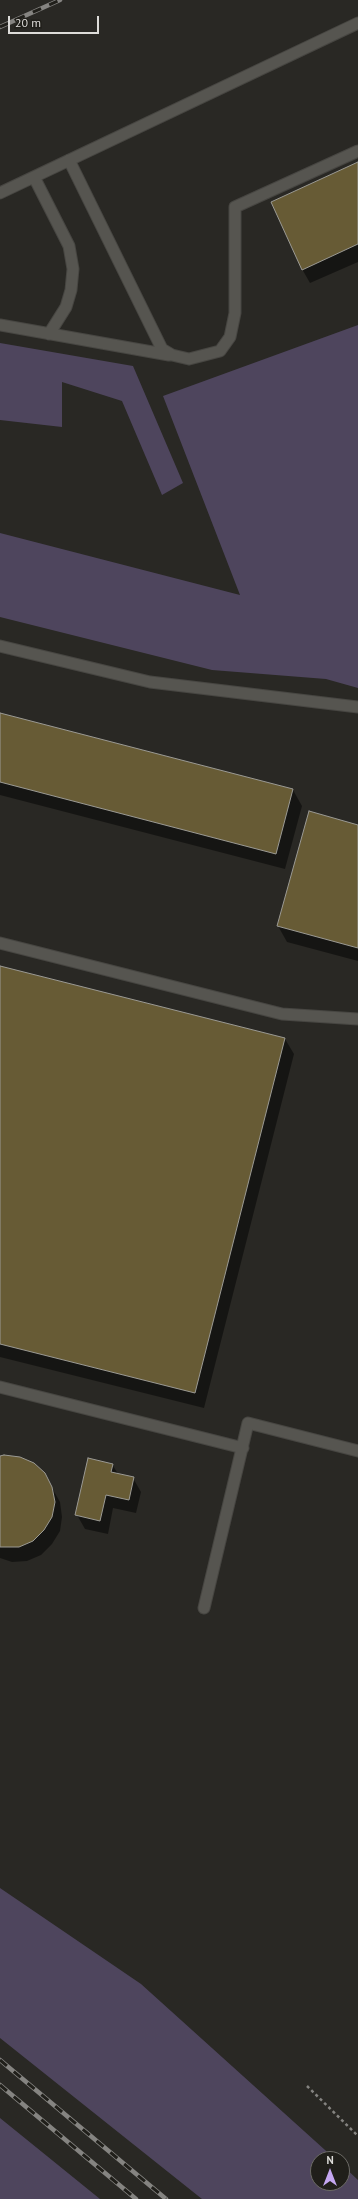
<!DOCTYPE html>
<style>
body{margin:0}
#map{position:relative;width:358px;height:2199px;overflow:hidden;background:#292824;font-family:"PT Sans",sans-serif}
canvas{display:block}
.north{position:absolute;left:310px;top:2151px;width:40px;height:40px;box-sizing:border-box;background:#201f1a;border:1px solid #6c6b66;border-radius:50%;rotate:0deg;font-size:11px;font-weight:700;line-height:16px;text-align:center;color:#dddcd9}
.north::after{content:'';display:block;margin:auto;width:14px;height:18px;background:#c4a7f1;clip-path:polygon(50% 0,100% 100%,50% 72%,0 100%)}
.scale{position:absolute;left:8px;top:16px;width:91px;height:18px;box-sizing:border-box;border:2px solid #dddcd9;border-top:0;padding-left:5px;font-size:12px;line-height:14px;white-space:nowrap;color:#dddcd9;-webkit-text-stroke:3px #201f1a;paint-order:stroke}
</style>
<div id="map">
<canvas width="358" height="2199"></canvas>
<div class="north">N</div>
<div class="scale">20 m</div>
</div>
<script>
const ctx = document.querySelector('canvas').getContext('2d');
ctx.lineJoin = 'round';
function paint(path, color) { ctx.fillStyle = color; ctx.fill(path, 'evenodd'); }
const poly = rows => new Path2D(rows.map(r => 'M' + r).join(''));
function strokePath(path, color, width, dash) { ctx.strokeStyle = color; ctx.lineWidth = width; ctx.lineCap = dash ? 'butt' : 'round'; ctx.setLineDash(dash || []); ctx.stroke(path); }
paint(poly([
 [358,325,358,688,326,679,212,670,0,617,0,533,240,595,163,396],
 [0,343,133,366,183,483,162,495,122,401,62,382,62,427,0,420],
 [0,1888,141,1984,335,2159,318,2159,318,2183,342,2183,342,2165,358,2180,358,2199,202,2199,0,2038],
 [0,2118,100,2199,0,2199]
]), '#4e455d');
paint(poly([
 [358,163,358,262,310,283,302,269],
 [0,714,293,790,302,806,285,869,0,795],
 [358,826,358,961,287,942,278,926],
 [0,967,285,1039,294,1054,204,1408,0,1357],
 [0,1458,44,1474,60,1502,62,1517,60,1531,52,1544,41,1555,27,1561,12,1562,0,1558],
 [112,1464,118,1474,133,1478,141,1492,136,1513,113,1508,108,1534,85,1529,77,1515]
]), '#0007');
const building = poly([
 [358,162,358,244,302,270,271,202,358,162],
 [0,713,293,789,276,854,0,782,0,713],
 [309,811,358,825,358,948,277,926,309,811],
 [0,966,285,1038,195,1393,0,1344,0,966],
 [4,1455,20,1457,34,1463,45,1473,52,1487,55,1502,52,1517,44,1530,33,1541,19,1547,0,1547,0,1456,4,1455],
 [88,1458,113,1464,111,1472,134,1477,129,1500,106,1495,100,1521,75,1515,88,1458]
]);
paint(building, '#675b35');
strokePath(building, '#9b9a94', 1);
const service = poly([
 [69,160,162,349,172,355,189,359,220,351,230,337,235,313,235,207,358,151],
 [34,177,69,246,73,269,71,290,66,307,49,334],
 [0,193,358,23],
 [0,325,169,355],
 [0,943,282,1014,358,1019],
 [0,1387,243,1448],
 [204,1608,248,1423,358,1451]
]);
const minor = poly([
 [0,646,150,682,358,707]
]);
strokePath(service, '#474642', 13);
strokePath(minor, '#474642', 13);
strokePath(poly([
 [307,2086,358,2136]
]), '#858481', 2.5, [3, 3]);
strokePath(service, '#565550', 11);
strokePath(minor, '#565550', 11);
const rail = poly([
 [0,27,60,0],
 [0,2060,166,2199],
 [0,2085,136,2199]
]);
strokePath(rail, '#858481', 4.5);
strokePath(rail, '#201f1a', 3, [9]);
</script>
